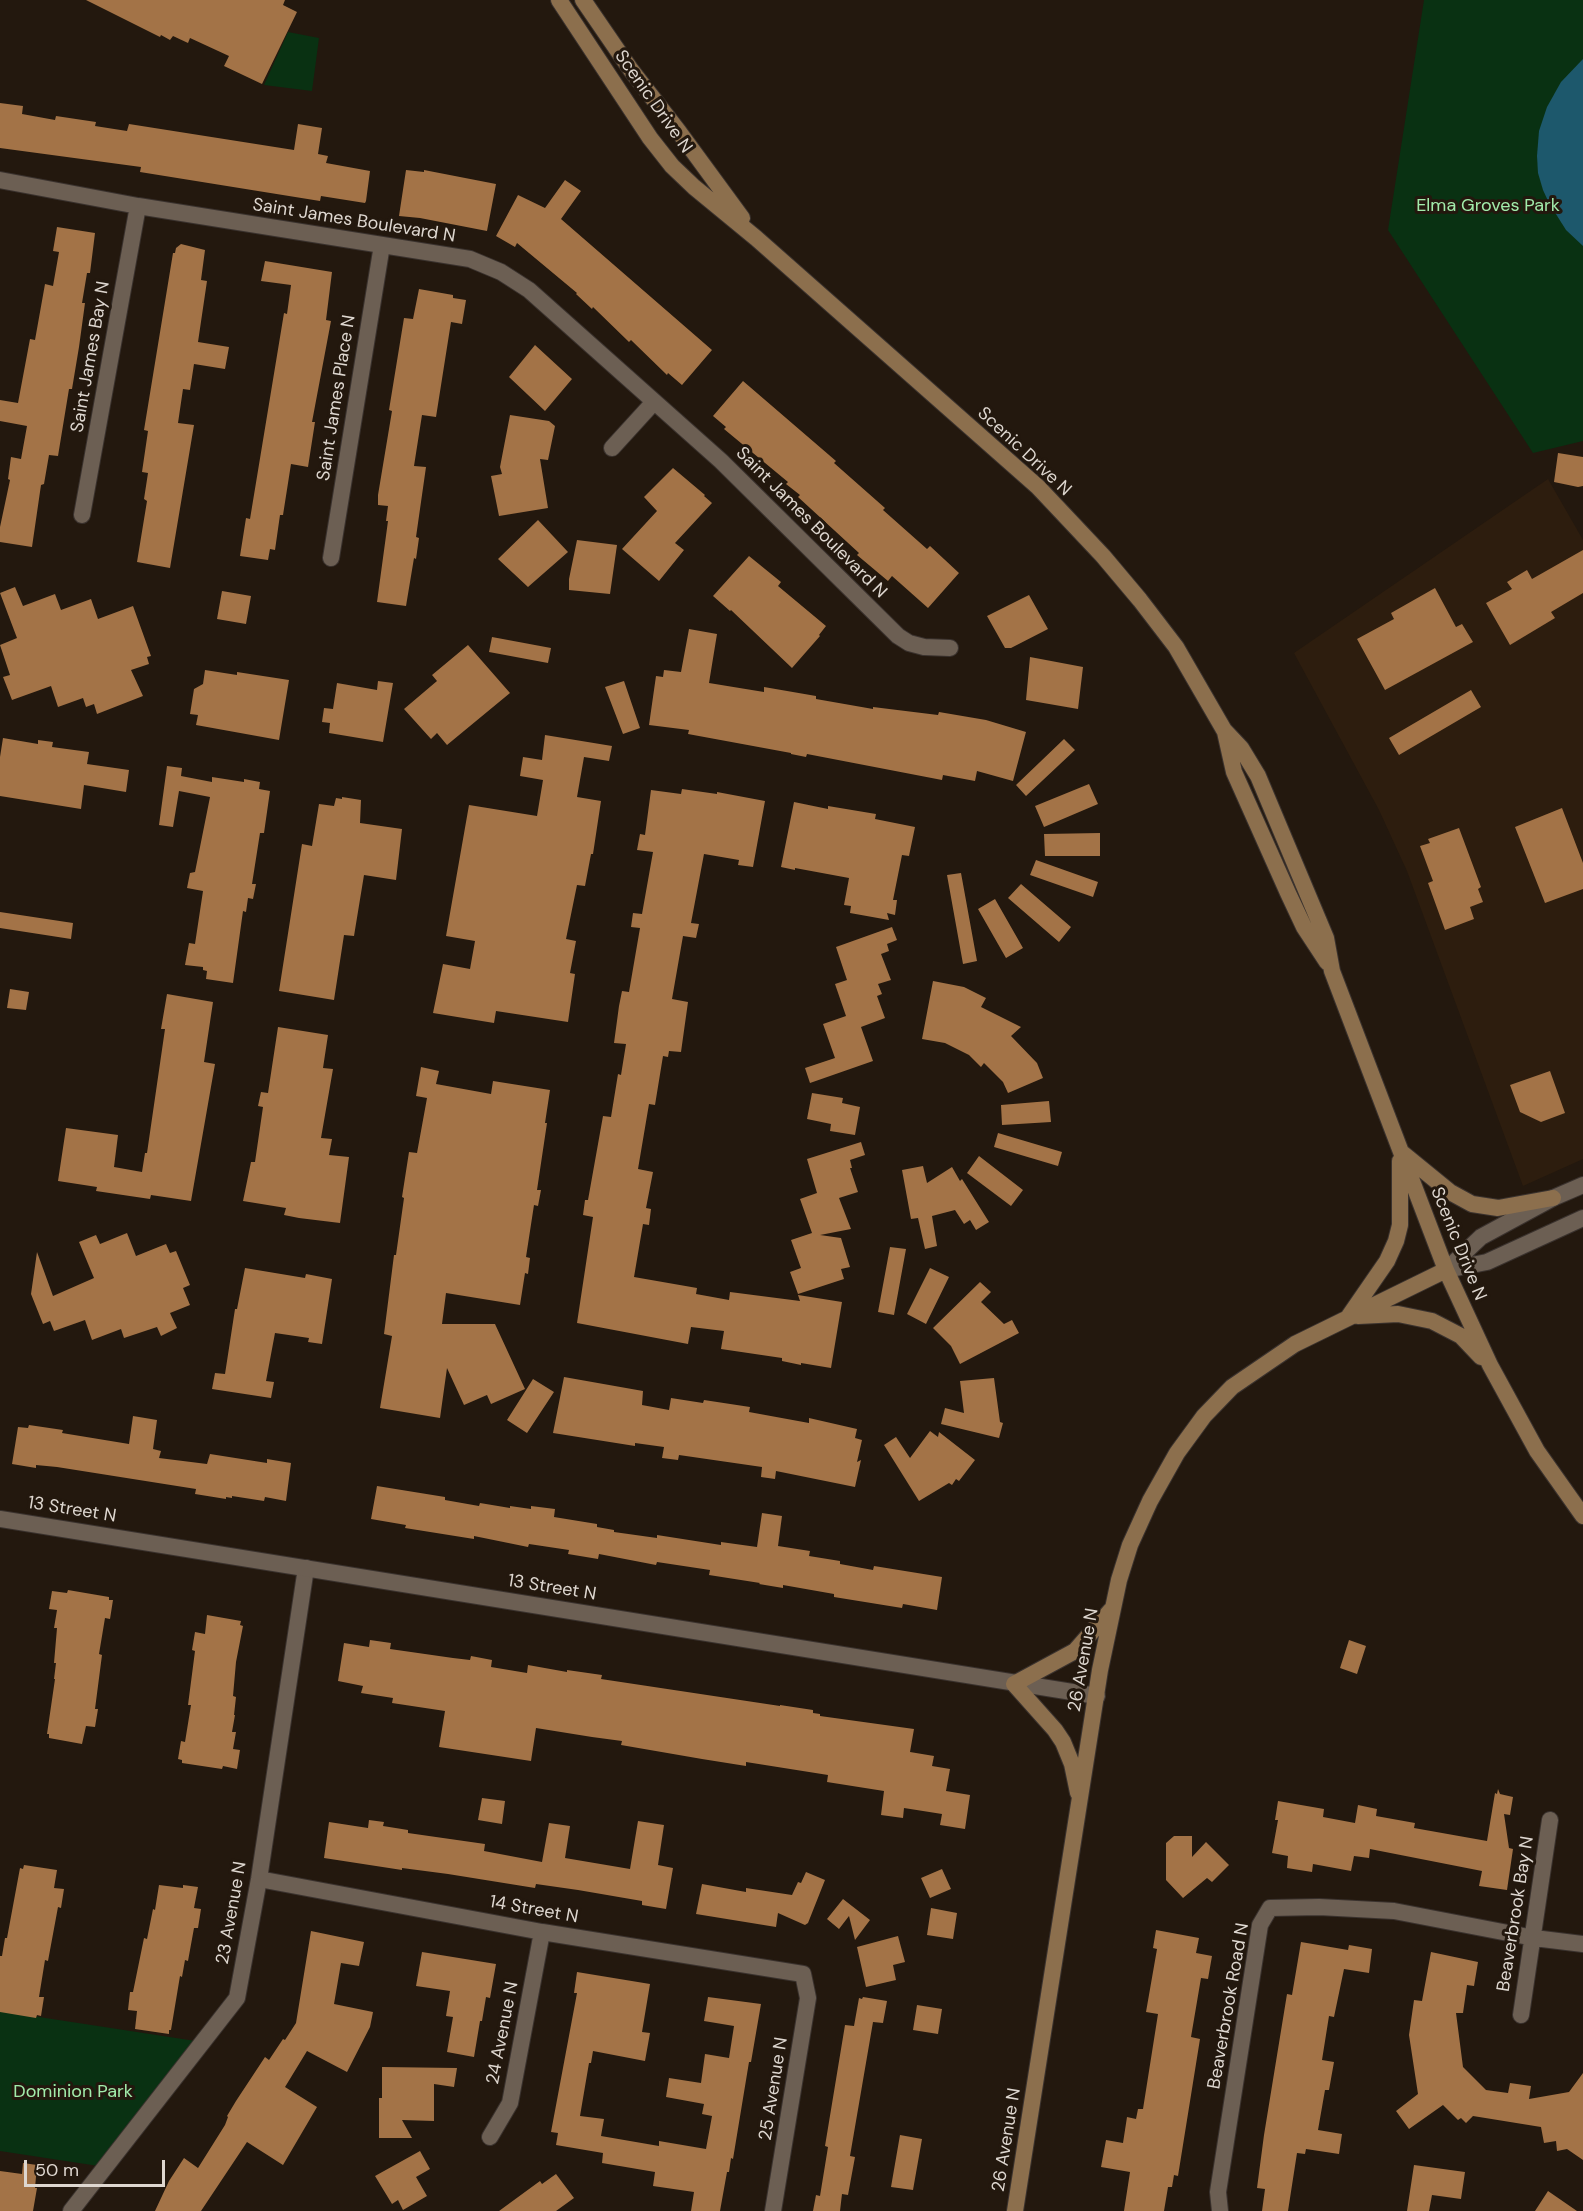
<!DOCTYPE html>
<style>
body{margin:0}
#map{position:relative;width:1583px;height:2211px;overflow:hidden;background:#23180e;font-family:"DM Sans",sans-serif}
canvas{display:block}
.scale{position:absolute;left:24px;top:2160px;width:141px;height:27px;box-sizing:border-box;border:3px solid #ded7d0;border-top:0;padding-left:8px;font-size:18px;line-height:21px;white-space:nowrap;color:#ded7d0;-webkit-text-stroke:4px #23180e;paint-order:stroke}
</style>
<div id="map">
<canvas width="1583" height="2211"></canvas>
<div class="scale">50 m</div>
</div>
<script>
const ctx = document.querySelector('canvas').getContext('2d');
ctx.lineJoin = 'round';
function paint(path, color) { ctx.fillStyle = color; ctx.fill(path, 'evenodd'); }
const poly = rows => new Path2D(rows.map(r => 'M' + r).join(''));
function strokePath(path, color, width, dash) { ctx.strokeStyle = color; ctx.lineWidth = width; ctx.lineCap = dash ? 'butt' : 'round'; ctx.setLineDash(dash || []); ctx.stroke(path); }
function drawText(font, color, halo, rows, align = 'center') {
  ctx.font = font + ' "DM Sans",sans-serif'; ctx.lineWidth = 6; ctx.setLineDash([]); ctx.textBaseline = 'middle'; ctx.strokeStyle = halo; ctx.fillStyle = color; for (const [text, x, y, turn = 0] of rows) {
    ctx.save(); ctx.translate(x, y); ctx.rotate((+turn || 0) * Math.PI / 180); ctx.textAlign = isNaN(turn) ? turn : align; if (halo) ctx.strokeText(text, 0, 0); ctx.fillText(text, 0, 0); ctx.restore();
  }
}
paint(poly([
 [1548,479,1583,540,1583,1159,1523,1186,1407,871,1379,810,1294,653]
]), '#2d1d0e');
paint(poly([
 [1424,0,1583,0,1583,441,1533,453,1388,230],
 [288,32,319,38,312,91,264,85],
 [0,2011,202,2042,105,2167,0,2151]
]), '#093112');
paint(poly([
 [1583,59,1583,246,1566,230,1549,203,1543,190,1538,173,1537,156,1539,131,1547,107,1561,82]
]), '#1d586c');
paint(poly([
 [86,0,285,0,283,5,297,12,262,84,224,66,229,56,190,38,188,43,173,36,170,40,161,35,160,37],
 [0,103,23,106,22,114,55,120,56,116,96,122,95,126,127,131,129,124,294,150,298,124,322,128,318,154,328,156,326,163,370,171,366,201,365,203,321,196,320,201,140,172,141,167,0,148],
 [406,170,424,172,424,170,496,184,487,231,420,218,399,216],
 [565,180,581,191,561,219,712,350,682,385,668,373,667,375,631,340,629,342,593,307,592,309,576,294,577,293,517,243,515,247,496,236,518,195,545,208],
 [57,227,95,233,90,273,87,273,82,303,85,303,79,347,72,389,69,389,58,456,49,455,44,484,41,485,32,547,0,542,0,527,10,480,8,479,11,457,21,459,27,426,0,421,0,400,18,403,30,339,35,340,45,284,53,286,59,252,53,251],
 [181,244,205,250,201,280,207,281,198,342,229,347,225,369,194,364,190,390,183,389,178,423,194,425,170,568,137,562,147,501,144,499,148,473,142,472,148,431,144,430,173,253,175,253,176,248],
 [265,261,332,272,326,320,331,321,312,422,315,422,308,467,291,464,283,515,280,515,275,550,270,549,268,560,240,556,246,518,250,519,284,313,287,314,291,285,261,281],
 [419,289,453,295,453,298,466,300,462,324,451,322,436,417,422,415,414,466,426,467,416,537,419,538,416,559,414,558,406,606,377,602,388,521,386,521,388,506,378,505,378,495,392,411,389,410,404,318,413,319],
 [535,345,572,379,545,411,509,377],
 [743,381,836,461,834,463,885,508,883,510,927,549,930,546,959,573,928,608,892,576,888,581,857,555,859,553,798,497,800,495,786,484,788,482,724,429,726,427,713,416],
 [510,415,549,421,555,426,548,460,540,459,548,508,499,516,491,476,502,474,500,467],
 [1558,453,1583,457,1583,486,1578,487,1554,482],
 [673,468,705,495,704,496,712,503,675,543,684,550,659,581,622,549,657,511,644,497],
 [538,520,568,552,528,587,498,559],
 [577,540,617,545,610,594,569,590,569,579],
 [1583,550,1583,593,1551,612,1555,618,1510,645,1486,603,1512,589,1507,582,1527,570,1532,579],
 [749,556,781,582,778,586,826,626,819,635,820,636,792,668,731,610,730,611,713,596],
 [15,587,23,606,55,594,61,610,91,599,98,619,133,606,151,656,147,657,149,664,131,670,143,696,97,714,94,704,86,707,83,698,58,707,51,686,12,700,3,677,10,675,0,645,17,638,0,593],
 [1435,588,1456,627,1462,624,1473,642,1385,690,1357,639,1394,619,1391,613],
 [222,591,251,596,246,624,217,619],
 [1029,595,1048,629,1011,648,1005,648,987,616],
 [689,629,717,634,709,683,764,692,764,687,816,696,816,699,873,709,873,707,938,715,939,712,986,720,1026,732,1013,781,977,771,975,781,943,775,942,780,807,754,806,757,791,754,791,753,688,734,689,730,649,725,656,676,663,677,664,670,681,672],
 [492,637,551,648,548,663,489,652],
 [468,645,510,693,447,745,437,733,431,739,404,709,437,681,432,675],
 [1030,657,1083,667,1078,709,1026,700],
 [205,670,237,675,237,672,289,680,279,740,196,725,198,715,190,714,194,689,203,684],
 [378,681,393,683,383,742,329,733,330,723,322,722,324,708,333,709,337,683,377,690],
 [624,681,640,728,623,734,605,687],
 [1471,690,1481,707,1399,755,1389,738],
 [545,735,612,746,609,761,584,757,577,797,601,801,593,854,591,854,585,886,577,885,566,939,576,941,570,973,575,974,568,1022,496,1011,494,1023,433,1013,443,964,470,969,475,941,446,936,469,805,537,816,543,780,520,776,523,757,542,760],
 [3,738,38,744,38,740,53,742,52,747,89,752,87,764,129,770,126,792,84,785,81,809,0,796,0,757],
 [1064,739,1075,750,1026,796,1016,785],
 [167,766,182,768,181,776,212,782,212,777,244,782,244,779,260,782,259,789,270,791,264,833,260,833,252,884,256,884,253,899,248,898,246,912,243,911,233,983,206,979,207,971,203,970,203,967,185,965,189,943,195,944,203,891,187,888,190,873,195,872,210,797,179,791,173,827,159,825],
 [1089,784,1098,804,1044,827,1035,806],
 [682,789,717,794,717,792,765,801,753,867,738,865,739,860,704,854,691,923,699,924,696,938,683,936,672,999,688,1002,681,1052,669,1051,668,1057,663,1056,655,1105,649,1104,638,1169,653,1172,646,1208,651,1209,649,1225,643,1224,634,1277,697,1288,696,1294,729,1300,730,1292,800,1301,798,1295,842,1302,831,1368,801,1363,801,1365,782,1361,782,1358,721,1349,724,1331,691,1327,688,1344,577,1323,593,1217,583,1215,585,1200,588,1200,603,1116,611,1117,618,1074,621,1075,626,1044,614,1043,619,1006,622,991,629,992,640,928,631,927,633,913,642,914,653,852,637,850,640,834,645,835,651,790,681,794],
 [342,797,361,800,360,823,402,829,396,880,364,875,354,936,344,935,334,1000,279,991,302,844,312,846,319,804,334,806,336,798,342,799],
 [794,802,828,809,828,806,876,814,875,819,915,827,909,856,902,855,893,900,897,900,895,915,887,913,889,920,850,913,851,906,844,905,849,878,795,868,795,870,781,867],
 [1562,808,1583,863,1583,889,1545,903,1515,827],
 [1459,828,1481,887,1478,889,1483,902,1470,907,1474,919,1445,930,1428,883,1433,881,1420,846,1430,843,1428,839],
 [1100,833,1100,856,1045,856,1044,834],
 [1036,860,1098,882,1093,897,1030,875],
 [961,873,977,961,963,964,947,875],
 [1021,884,1071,927,1059,942,1008,898],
 [995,899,1023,948,1006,958,978,909],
 [0,912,73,923,71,939,0,928],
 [892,927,897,940,887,944,889,951,881,954,891,980,878,984,882,994,877,996,885,1018,861,1027,873,1061,810,1083,805,1068,835,1058,823,1024,846,1016,835,984,847,980,836,947],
 [933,981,964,987,986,998,981,1007,1021,1027,1011,1036,1037,1063,1043,1078,1008,1093,1003,1082,984,1063,981,1067,969,1055,945,1043,922,1039],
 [10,989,29,992,26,1010,7,1008],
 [167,994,213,1002,204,1062,215,1064,191,1201,151,1195,150,1199,96,1191,97,1187,58,1181,66,1128,118,1135,114,1167,142,1172,145,1153,147,1153,165,1029,161,1029],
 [278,1027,328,1035,323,1068,333,1069,321,1138,332,1139,329,1155,349,1157,340,1223,299,1218,284,1215,286,1208,243,1201,251,1162,255,1162,263,1107,258,1106,261,1092,268,1093],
 [421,1067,439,1071,436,1084,491,1094,493,1081,550,1090,545,1123,547,1123,537,1190,541,1190,538,1206,534,1205,526,1257,530,1258,528,1274,525,1273,520,1305,446,1293,442,1324,495,1324,525,1389,491,1404,487,1395,464,1405,447,1368,440,1418,380,1408,392,1336,384,1334,394,1255,396,1255,404,1198,402,1197,409,1152,417,1153,427,1098,416,1096],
 [1550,1071,1565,1113,1541,1122,1520,1112,1510,1085],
 [812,1093,843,1098,842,1103,860,1107,855,1135,830,1131,831,1124,807,1119],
 [1049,1101,1051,1122,1002,1125,1001,1105],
 [998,1133,1062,1152,1058,1166,994,1147],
 [861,1142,865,1155,850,1160,852,1168,850,1168,858,1192,839,1198,851,1229,820,1235,841,1238,850,1267,841,1269,844,1279,798,1294,790,1272,801,1268,791,1240,812,1233,800,1199,817,1193,807,1159],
 [979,1156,1023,1190,1011,1206,967,1173],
 [923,1166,927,1183,952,1167,960,1181,962,1179,989,1222,976,1230,970,1220,964,1224,955,1210,932,1216,937,1246,925,1249,918,1218,911,1219,902,1170],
 [127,1233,136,1256,166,1244,170,1253,176,1251,190,1285,183,1288,190,1305,170,1313,177,1328,161,1336,157,1327,124,1338,121,1329,92,1340,85,1320,54,1331,50,1321,43,1324,31,1294,37,1252,53,1296,94,1278,79,1242,96,1235,100,1244],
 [890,1247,906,1249,894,1315,878,1312],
 [245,1268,305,1278,306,1274,332,1279,322,1344,308,1342,309,1338,275,1333,266,1381,274,1382,271,1398,212,1389,215,1373,225,1374,235,1309,237,1309],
 [930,1268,949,1277,926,1324,907,1314],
 [980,1282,991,1292,981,1302,1004,1324,1012,1320,1019,1333,960,1364,951,1346,933,1328],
 [564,1377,643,1391,642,1405,669,1410,671,1398,703,1403,704,1400,750,1407,749,1412,809,1423,809,1418,857,1429,855,1438,862,1440,857,1462,861,1460,855,1487,776,1471,775,1479,761,1477,762,1467,679,1455,678,1460,662,1458,664,1447,635,1443,635,1446,553,1433],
 [994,1378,1000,1422,1003,1423,999,1438,941,1424,945,1408,964,1413,960,1381],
 [533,1379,554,1392,527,1433,507,1420],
 [133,1416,157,1420,153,1449,161,1451,159,1458,207,1464,210,1454,267,1463,267,1459,291,1463,286,1501,265,1497,264,1501,232,1496,232,1498,226,1497,226,1499,195,1494,196,1489,57,1467,36,1465,36,1468,12,1464,18,1427,28,1428,29,1425,63,1430,62,1433,129,1444],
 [930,1431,938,1437,939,1432,975,1460,959,1481,956,1479,952,1485,949,1483,919,1501,884,1445,896,1437,910,1458],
 [377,1486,445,1497,445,1500,479,1506,480,1503,510,1508,510,1506,531,1509,531,1506,555,1509,554,1517,597,1524,597,1527,614,1530,614,1532,657,1538,657,1535,721,1545,721,1542,757,1547,762,1513,782,1516,778,1546,810,1551,809,1556,840,1561,840,1564,873,1570,874,1566,942,1577,937,1610,903,1604,902,1608,834,1597,834,1594,783,1585,783,1588,759,1584,760,1583,709,1575,710,1570,657,1562,656,1565,599,1554,598,1559,568,1554,569,1550,529,1544,528,1547,474,1536,474,1539,405,1528,406,1525,371,1519],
 [68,1590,109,1597,109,1600,113,1600,110,1619,105,1618,99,1654,102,1655,95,1709,98,1709,95,1727,86,1726,82,1744,49,1738,49,1734,47,1734,55,1679,54,1679,56,1663,54,1663,57,1628,54,1628,57,1610,49,1609,52,1591,67,1593],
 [207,1615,241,1621,240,1625,243,1626,236,1662,233,1696,236,1697,234,1715,235,1715,232,1732,236,1732,233,1749,240,1750,237,1769,223,1766,222,1769,182,1763,182,1760,178,1759,181,1741,185,1742,191,1705,188,1705,195,1651,192,1650,195,1632,205,1634],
 [370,1640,391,1643,390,1649,453,1658,470,1660,471,1656,492,1660,491,1667,527,1673,528,1665,567,1672,567,1670,602,1675,601,1679,780,1706,780,1705,813,1710,813,1713,820,1714,820,1716,914,1729,910,1752,934,1756,932,1766,950,1769,946,1791,970,1795,965,1829,940,1825,942,1814,904,1808,903,1818,881,1815,884,1791,827,1782,828,1775,746,1762,746,1766,702,1759,621,1745,622,1741,592,1737,536,1728,531,1761,439,1747,445,1711,392,1703,393,1698,361,1693,363,1686,338,1681,344,1643,369,1647],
 [1349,1640,1366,1646,1357,1674,1340,1668],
 [1498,1789,1500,1794,1513,1797,1510,1815,1504,1814,1509,1848,1513,1849,1507,1890,1479,1886,1482,1871,1370,1849,1369,1858,1354,1856,1351,1871,1313,1864,1312,1872,1287,1868,1288,1856,1272,1853,1278,1820,1275,1820,1278,1801,1324,1809,1323,1817,1355,1823,1358,1805,1377,1809,1376,1816,1415,1823,1414,1828,1487,1841,1495,1793,1497,1794],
 [482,1798,505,1801,502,1824,478,1820],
 [369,1820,384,1822,383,1826,408,1830,408,1833,485,1844,484,1851,542,1862,549,1823,570,1826,565,1858,630,1869,638,1821,664,1825,658,1865,673,1868,666,1909,642,1905,642,1901,578,1890,536,1884,535,1888,448,1874,402,1868,402,1870,324,1858,329,1822,368,1828],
 [1174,1836,1192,1836,1192,1857,1206,1842,1229,1865,1212,1882,1207,1878,1183,1898,1166,1880,1166,1843],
 [24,1865,57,1870,54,1888,64,1889,61,1908,58,1907,48,1961,45,1960,39,1997,44,1997,41,2016,37,2015,36,2018,0,2012,0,1956,2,1956,5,1938,7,1938,20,1868,23,1869],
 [942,1869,951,1889,930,1898,921,1878],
 [806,1872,825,1880,808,1923,805,1925,778,1913,776,1927,696,1914,702,1884,746,1892,746,1888,792,1895,798,1882,801,1883],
 [159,1885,183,1888,183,1885,198,1887,194,1908,201,1909,198,1928,194,1928,188,1961,185,1960,182,1977,180,1976,171,2030,169,2030,169,2034,135,2029,137,2011,128,2010,130,1992,133,1992,144,1938,147,1939,153,1909,155,1910],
 [843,1899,870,1920,855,1940,849,1916,839,1929,827,1919],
 [931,1908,957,1913,953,1939,927,1935],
 [1156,1930,1199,1938,1196,1953,1212,1956,1208,1979,1201,1978,1191,2037,1200,2039,1178,2176,1174,2175,1172,2187,1168,2187,1164,2211,1124,2211,1130,2172,1101,2167,1106,2140,1123,2143,1127,2117,1136,2119,1138,2109,1143,2109,1158,2014,1146,2012,1157,1949,1153,1948],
 [311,1931,364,1942,359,1966,341,1963,334,2004,373,2012,370,2027,347,2072,307,2051,285,2087,317,2107,283,2165,247,2142,201,2211,155,2211,169,2181,184,2158,198,2168,225,2125,228,2117,227,2116,236,2101,265,2057,269,2060,283,2039,285,2040,296,2023],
 [898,1936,905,1962,893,1965,896,1980,866,1987,857,1947],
 [1301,1942,1348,1950,1349,1945,1372,1949,1369,1973,1344,1969,1334,2017,1329,2016,1322,2060,1334,2062,1329,2090,1325,2090,1318,2130,1342,2134,1339,2154,1306,2149,1305,2154,1297,2153,1288,2211,1262,2211,1265,2189,1257,2188,1264,2135,1287,1994,1292,1995],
 [422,1952,496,1964,490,1998,486,1997,482,2021,480,2021,474,2057,447,2052,453,2017,446,2016,450,1991,416,1986],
 [1431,1952,1478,1962,1474,1986,1467,1985,1463,2013,1456,2013,1463,2067,1486,2090,1508,2093,1510,2083,1531,2086,1529,2099,1569,2092,1583,2073,1583,2160,1567,2149,1557,2151,1556,2141,1544,2143,1541,2127,1473,2116,1466,2123,1461,2118,1458,2120,1443,2105,1409,2129,1396,2111,1418,2094,1409,2035,1414,2000,1422,2001],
 [577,1972,650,1984,642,2032,650,2033,645,2061,593,2051,591,2063,589,2063,580,2116,604,2119,601,2136,659,2146,659,2141,706,2149,712,2116,702,2114,704,2104,666,2097,669,2078,701,2083,705,2054,729,2058,734,2026,704,2021,708,1997,761,2004,751,2062,749,2062,733,2159,731,2158,729,2172,727,2172,720,2211,691,2211,694,2192,653,2186,655,2172,602,2163,603,2153,556,2145,558,2133,551,2132,577,1993,574,1993],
 [863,1997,887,2001,883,2023,873,2022,850,2156,855,2157,848,2195,842,2194,840,2211,813,2211,816,2195,820,2196,828,2147,825,2146,845,2025,854,2026,859,1998,862,1999],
 [917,2005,942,2009,938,2034,913,2030],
 [382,2067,457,2068,454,2087,434,2084,434,2121,402,2120,412,2138,379,2138,379,2098,382,2098],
 [900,2135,922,2139,913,2190,891,2187],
 [420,2151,430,2169,416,2177,427,2196,403,2210,398,2200,392,2204,375,2176],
 [23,2163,37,2165,35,2188,37,2188,33,2211,0,2211,0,2171,22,2174],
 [1414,2165,1465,2172,1461,2199,1432,2195,1429,2211,1407,2211],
 [556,2174,574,2198,556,2211,499,2211,540,2181,542,2184],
 [1548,2191,1577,2211,1535,2211]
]), '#a37347');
const minor = poly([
 [0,180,138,206,470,259,501,272,529,290,721,461,898,636,909,643,924,647,950,648],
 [612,448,653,403],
 [82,515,138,206],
 [331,558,382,245],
 [259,1879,542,1932,803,1974,808,1998,773,2211],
 [1521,2015,1550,1820],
 [490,2137,510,2103,542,1932],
 [71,2211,237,1998,259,1879,306,1568],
 [1220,2211,1218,2192,1260,1925,1270,1908,1319,1907,1394,1911,1534,1938,1583,1944]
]);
const tertiary = poly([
 [1446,1270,1481,1237,1553,1198,1583,1185],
 [1446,1270,1487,1262,1583,1218],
 [0,1519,1097,1696]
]);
const secondary = poly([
 [559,0,650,138,672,166,694,187,756,238,1038,487,1103,556,1140,600,1176,647,1224,730,1241,748,1258,776,1326,938,1332,971,1446,1270,1490,1365,1537,1451,1583,1516],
 [583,0,631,70,679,132,742,218],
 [1225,732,1234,772,1288,893,1304,927,1327,962],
 [1401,1152,1450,1192,1472,1204,1498,1208,1553,1198],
 [1349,1316,1387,1261,1396,1241,1400,1225,1400,1161],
 [1358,1316,1398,1314,1432,1321,1461,1336,1481,1357],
 [1078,1793,1072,1764,1063,1742,1055,1730,1014,1684,1075,1651,1111,1610],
 [1015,2211,1100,1670,1119,1580,1130,1545,1150,1501,1177,1453,1204,1416,1232,1387,1295,1344,1446,1270]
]);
strokePath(minor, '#3a322e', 18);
strokePath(tertiary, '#3a322e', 18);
strokePath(secondary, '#3a322e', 18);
strokePath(minor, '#6c5f53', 16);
strokePath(tertiary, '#6c5f53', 16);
strokePath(secondary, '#8c6f4d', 16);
drawText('18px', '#ded7d0', '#23180e', [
 ["Scenic Drive N",653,102,55],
 ["Saint James Boulevard N",354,221,9],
 ["Saint James Bay N",91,357,-80],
 ["Saint James Place N",337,398,-81],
 ["Scenic Drive N",1024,452,43],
 ["Saint James Boulevard N",811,523,45],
 ["Scenic Drive N",1458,1244,68],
 ["13 Street N",72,1510,9],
 ["13 Street N",552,1588,9],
 ["26 Avenue N",1084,1660,-80],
 ["14 Street N",534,1910,10],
 ["23 Avenue N",232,1913,-80],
 ["Beaverbrook Bay N",1516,1914,-81],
 ["Beaverbrook Road N",1229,2006,-80],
 ["24 Avenue N",503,2033,-79],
 ["25 Avenue N",774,2089,-81],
 ["26 Avenue N",1007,2140,-81]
]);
drawText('18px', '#a2ecab', '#23180e', [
 ["Elma Groves Park",1488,206],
 ["Dominion Park",73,2092]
]);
</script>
